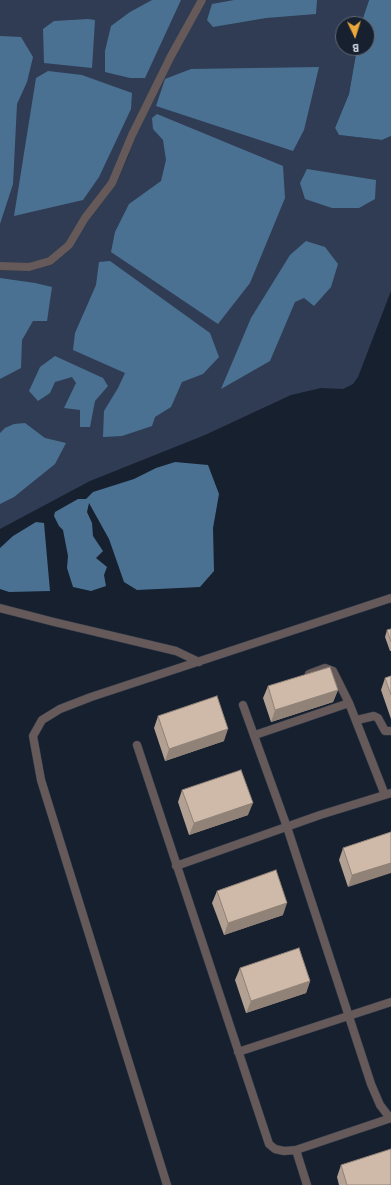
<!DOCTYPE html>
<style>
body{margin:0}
#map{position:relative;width:391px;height:1185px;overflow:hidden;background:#17202f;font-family:"Source Sans 3",sans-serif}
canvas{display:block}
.north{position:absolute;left:335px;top:16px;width:40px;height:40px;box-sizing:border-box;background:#17202f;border:1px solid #616875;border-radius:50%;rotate:176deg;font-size:11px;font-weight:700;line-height:16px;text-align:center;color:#cfd4df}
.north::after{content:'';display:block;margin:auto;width:14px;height:18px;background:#eda83b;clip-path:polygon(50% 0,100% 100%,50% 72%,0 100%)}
</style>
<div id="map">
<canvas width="391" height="1185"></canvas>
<div class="north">B</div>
</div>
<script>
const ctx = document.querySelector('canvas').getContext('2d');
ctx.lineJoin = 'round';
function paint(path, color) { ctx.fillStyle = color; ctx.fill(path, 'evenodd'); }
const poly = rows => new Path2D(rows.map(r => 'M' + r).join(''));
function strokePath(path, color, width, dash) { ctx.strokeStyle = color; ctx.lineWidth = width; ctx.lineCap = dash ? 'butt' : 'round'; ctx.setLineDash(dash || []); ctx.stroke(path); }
paint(poly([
 [0,0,198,0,109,182,66,243,48,258,29,264,0,262],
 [207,0,369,0,361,24,343,24,343,48,357,48,349,94,335,128,339,135,382,140,391,136,391,291,358,377,353,384,343,389,321,388,291,395,205,435,90,481,0,529,0,269,29,271,52,265,72,248,88,220,115,184,128,157,135,136,175,56]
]), '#303c54');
paint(poly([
 [152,0,181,0,145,78,130,78,105,72,105,51,111,26,130,12],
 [234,0,317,0,316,14,266,18,213,27,207,20,212,4],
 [369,0,391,0,391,136,382,140,339,135,335,128,349,94,357,48,367,48,367,24,361,24],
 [88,19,95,20,92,68,44,63,43,29,54,21],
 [0,36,21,37,33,57,27,82,17,104,13,184,0,224],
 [319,67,304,130,293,151,156,106,165,79,191,69],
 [48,71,82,75,132,93,131,109,99,177,83,200,14,216,36,78],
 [157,114,283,166,285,198,250,283,218,324,111,252,115,232,129,204,161,181,166,160,163,140,153,129,152,118],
 [307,169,376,180,375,199,359,208,332,208,305,199,300,183],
 [306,241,325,247,338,264,331,287,314,306,304,298,295,302,270,361,221,389,251,318,290,255],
 [110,261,210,333,219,357,203,374,182,382,171,407,155,417,152,426,122,436,103,437,104,411,118,388,125,373,73,350,75,333,96,285,99,262],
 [0,278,35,283,52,287,47,321,33,321,22,340,21,368,0,379],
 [55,356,103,378,108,386,95,401,90,427,80,427,80,410,64,408,76,383,72,377,55,382,50,393,38,401,29,391,40,367],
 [25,423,45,438,66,443,55,464,14,497,0,504,0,433,5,428,14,424],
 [175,462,208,465,219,494,213,528,214,571,200,587,137,590,124,582,109,539,89,503,87,512,92,523,93,536,103,551,96,558,107,567,104,575,106,586,91,591,73,587,67,568,68,556,63,530,59,526,54,516,55,512,78,499,86,499,93,492,134,479,156,468],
 [36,522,44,523,50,591,9,592,0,589,0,548,13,536]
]), '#4a7192');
const street = poly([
 [0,266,29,267,50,261,69,245,85,218,112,183,132,135,171,56,202,0],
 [0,608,54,622,176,651,199,662],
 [309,674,325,668,333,671,349,703],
 [243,705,287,827,371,1084,380,1105,390,1118],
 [357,720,374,716,378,718,385,731,391,731],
 [255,735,349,703,385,795],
 [137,745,269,1144,275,1149,284,1151,296,1150,391,1118],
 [176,866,320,815,391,793],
 [238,1052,391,1002],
 [296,1150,307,1185],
 [167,1185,41,780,33,736,42,720,60,709,91,697,391,598]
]);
strokePath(street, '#343d4b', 9);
strokePath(street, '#655959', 8);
paint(poly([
 [391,629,391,651,390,651,385,637,387,630],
 [391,676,391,719,381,690,385,678],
 [268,686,338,690,333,702,271,722,263,698],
 [158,716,224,741,165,761,154,728],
 [182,790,248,815,189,835,178,802],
 [391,832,348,887,339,860,343,848],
 [217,891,283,915,224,935,212,903],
 [240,968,310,981,306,993,246,1013,235,980],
 [341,1165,391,1185,339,1185,337,1177]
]), '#b2a092');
paint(poly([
 [338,690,333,702,271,722,275,710],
 [228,729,224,741,165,761,169,749],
 [253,803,248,815,189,835,194,823],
 [391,863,391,873,348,887,352,875],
 [287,903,283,915,224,935,228,923],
 [310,981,306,993,246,1013,251,1001]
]), '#918277');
const building = poly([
 [391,629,391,642,387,630,391,629],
 [330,667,338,690,275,710,268,686,330,667],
 [391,676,391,695,385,678,391,676],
 [217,696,228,729,169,749,158,716,217,696],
 [241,770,253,803,194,823,182,790,241,770],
 [391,832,391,863,352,875,343,848,391,832],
 [276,870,287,903,228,923,217,891,276,870],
 [299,948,310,981,251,1001,240,968,299,948],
 [391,1149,391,1185,347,1185,341,1165,391,1149]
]);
paint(building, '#cfbaaa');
strokePath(building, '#918277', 1);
</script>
